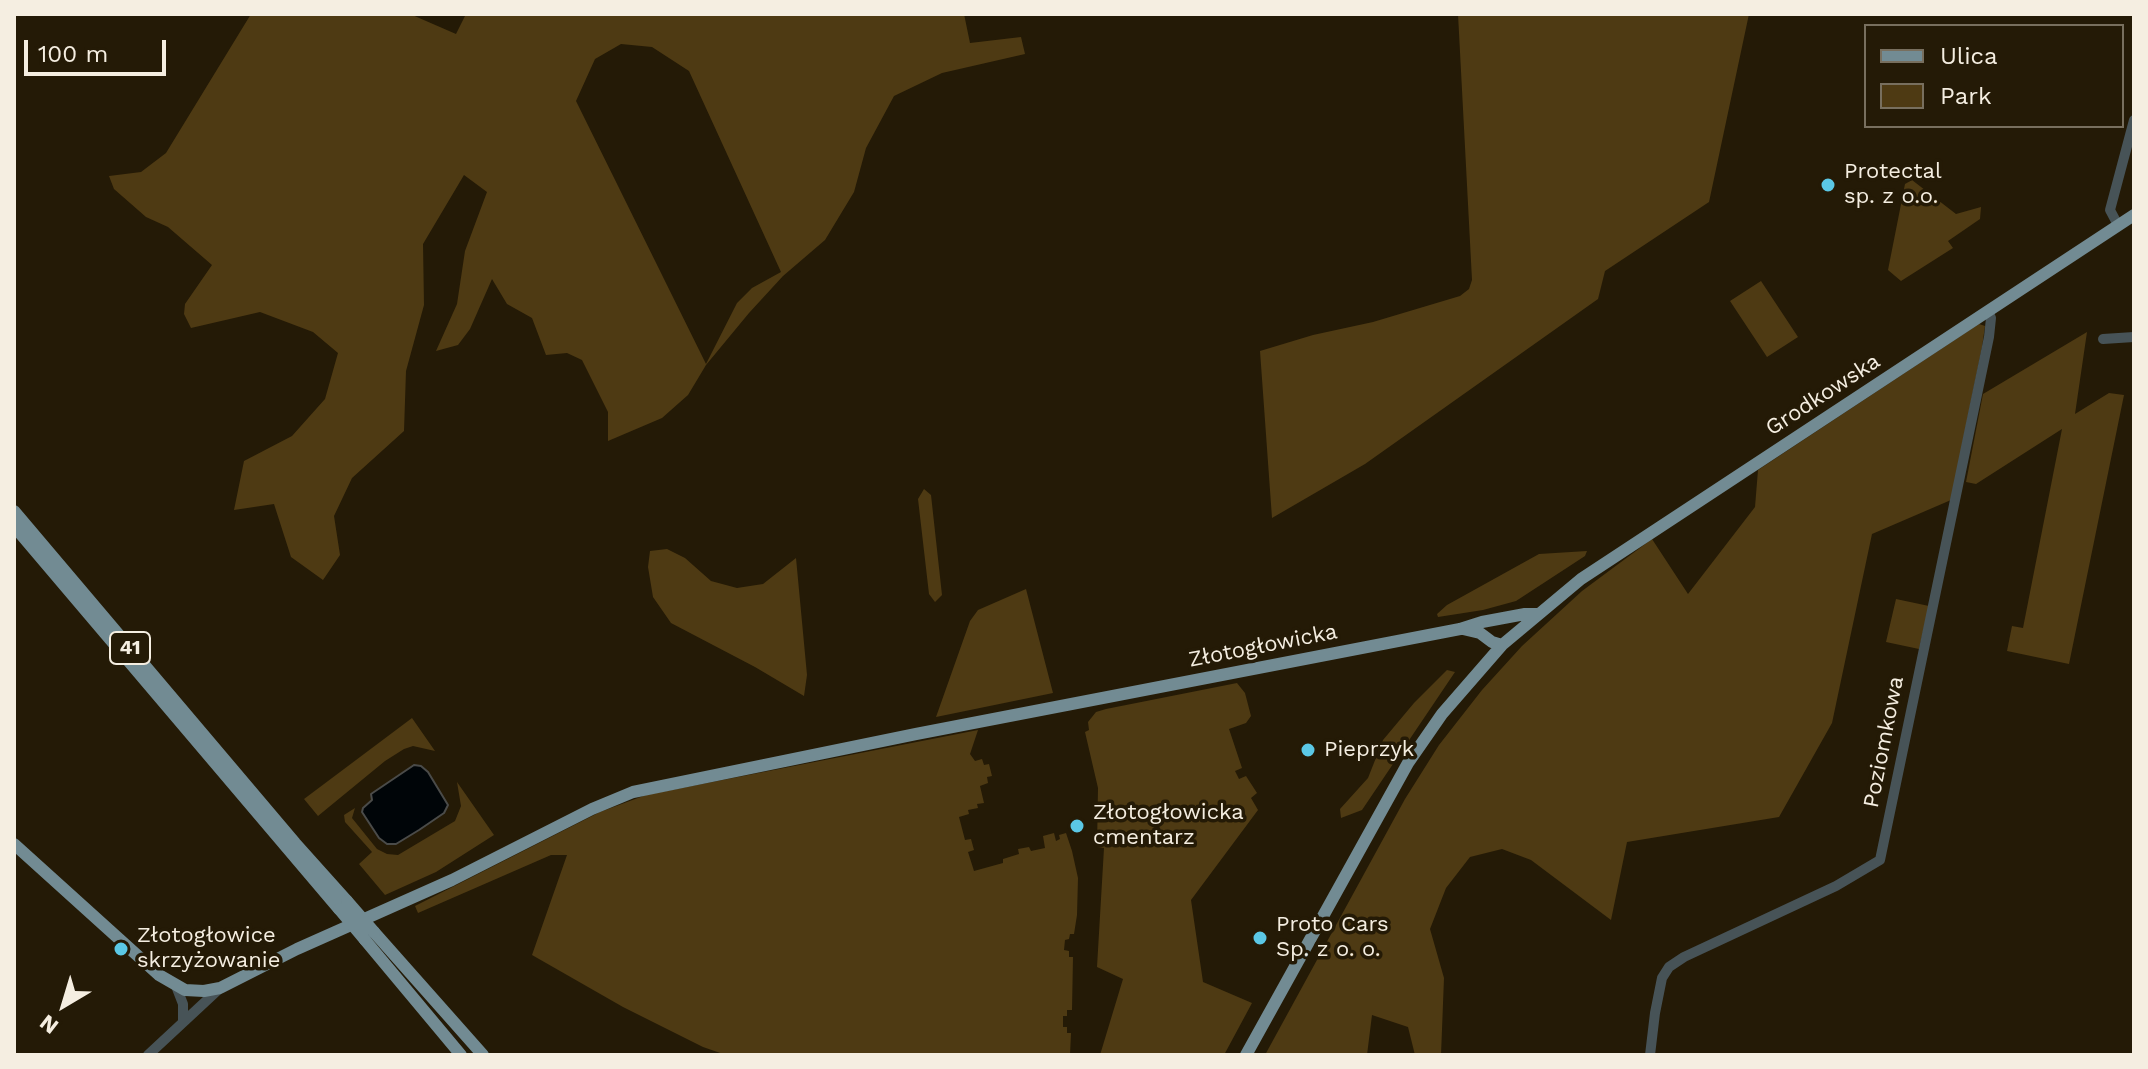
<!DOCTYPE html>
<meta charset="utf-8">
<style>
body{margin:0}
#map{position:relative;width:2148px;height:1069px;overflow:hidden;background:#241a06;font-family:"Work Sans",sans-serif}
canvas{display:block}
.frame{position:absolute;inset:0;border:16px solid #f5eee1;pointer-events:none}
.legend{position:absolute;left:1864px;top:24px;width:260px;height:104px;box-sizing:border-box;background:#241a06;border:2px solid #786f5e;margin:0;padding:10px 14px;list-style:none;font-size:24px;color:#f5eee1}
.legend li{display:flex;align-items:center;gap:16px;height:40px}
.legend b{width:40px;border:2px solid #786f5e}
.north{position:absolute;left:24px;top:965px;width:80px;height:80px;-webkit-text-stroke:6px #241a06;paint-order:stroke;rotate:218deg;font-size:22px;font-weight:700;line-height:32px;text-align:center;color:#f5eee1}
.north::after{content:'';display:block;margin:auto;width:28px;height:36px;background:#f5eee1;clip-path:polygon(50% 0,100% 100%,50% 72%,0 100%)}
.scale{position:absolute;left:24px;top:40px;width:142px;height:36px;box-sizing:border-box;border:4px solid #f5eee1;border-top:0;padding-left:10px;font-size:24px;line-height:28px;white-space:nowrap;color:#f5eee1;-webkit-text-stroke:6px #241a06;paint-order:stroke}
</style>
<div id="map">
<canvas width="2148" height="1069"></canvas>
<div class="frame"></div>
<ul class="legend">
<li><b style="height:10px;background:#728b93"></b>Ulica</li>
<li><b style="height:22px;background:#4e3a13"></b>Park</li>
</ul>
<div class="north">N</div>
<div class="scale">100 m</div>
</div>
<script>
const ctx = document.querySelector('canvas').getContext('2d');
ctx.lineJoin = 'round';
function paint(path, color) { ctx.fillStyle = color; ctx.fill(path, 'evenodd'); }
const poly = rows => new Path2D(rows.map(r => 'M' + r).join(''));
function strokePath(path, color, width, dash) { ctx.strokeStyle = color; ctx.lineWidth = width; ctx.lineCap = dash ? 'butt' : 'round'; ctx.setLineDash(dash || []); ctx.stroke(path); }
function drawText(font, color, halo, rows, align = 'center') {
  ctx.font = font + ' "Work Sans",sans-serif'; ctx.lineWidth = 7; ctx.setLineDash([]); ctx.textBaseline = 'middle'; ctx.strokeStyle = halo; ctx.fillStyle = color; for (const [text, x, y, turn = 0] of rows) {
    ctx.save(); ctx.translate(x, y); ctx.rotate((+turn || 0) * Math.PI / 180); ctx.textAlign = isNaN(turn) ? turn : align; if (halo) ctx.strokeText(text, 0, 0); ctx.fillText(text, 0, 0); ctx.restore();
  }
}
paint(poly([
 [251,14,410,14,456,34,466,14,964,14,970,43,1021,37,1025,54,942,73,894,96,866,148,854,192,825,240,783,276,749,313,706,365,688,395,662,418,608,441,608,412,582,360,567,353,546,355,532,318,507,304,492,279,470,329,458,345,436,351,457,304,465,251,487,192,464,175,423,244,424,305,406,371,404,431,352,478,334,516,340,555,323,580,291,557,274,504,234,510,244,461,292,436,325,399,338,353,313,332,260,312,191,328,184,314,185,304,212,265,168,227,146,217,114,189,109,176,141,172,166,153],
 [621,44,652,47,689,71,781,272,752,288,737,303,706,364,576,101,595,59],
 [1458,14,1749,14,1709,202,1605,271,1598,299,1365,464,1272,518,1260,351,1313,335,1373,322,1460,296,1469,289,1472,280],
 [1912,180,1956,214,1981,207,1980,219,1948,241,1953,248,1901,281,1888,270,1905,184],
 [1761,281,1798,337,1767,357,1730,301],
 [1979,324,1985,326,1982,347,1951,500,1872,534,1832,723,1779,817,1627,842,1611,920,1531,860,1502,849,1470,857,1446,888,1430,929,1444,978,1441,1055,1415,1055,1408,1027,1372,1015,1367,1055,1265,1055,1405,799,1439,745,1482,690,1522,646,1582,591,1652,539,1688,594,1755,507,1758,470],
 [2087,332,2075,414,2109,393,2124,395,2069,664,2007,651,2012,626,2023,628,2062,429,1976,484,1966,482,1983,394],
 [924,489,931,495,942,595,935,602,929,594,918,499],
 [667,549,685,558,711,581,737,588,763,584,796,558,807,675,804,696,755,667,671,623,653,597,648,567,650,551],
 [1587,551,1585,556,1516,601,1483,610,1438,617,1437,614,1447,605,1539,554],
 [1026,589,1053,693,936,717,970,621,978,610],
 [1896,599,1929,606,1919,649,1886,642],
 [1447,670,1455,672,1362,810,1341,818,1340,809,1368,778,1383,740,1414,703],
 [1237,683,1245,693,1251,716,1246,723,1229,729,1242,768,1235,771,1239,779,1246,776,1257,793,1251,798,1258,810,1191,900,1203,982,1252,1003,1224,1055,1100,1055,1123,979,1097,967,1104,848,1097,847,1098,788,1085,732,1089,730,1088,722,1096,712,1106,709],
 [412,718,435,751,413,746,404,749,385,761,318,816,304,799],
 [978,730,970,754,975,761,982,759,984,765,989,764,992,776,987,777,988,783,980,786,984,803,977,804,978,808,968,810,969,814,959,817,965,840,971,839,974,850,968,852,974,871,1003,863,1003,859,1019,854,1018,849,1029,847,1031,851,1045,848,1043,836,1054,833,1056,841,1060,839,1059,835,1066,833,1072,851,1078,878,1077,915,1074,934,1070,934,1069,939,1065,940,1064,950,1069,951,1069,957,1073,957,1072,1010,1067,1010,1067,1016,1063,1016,1063,1027,1067,1027,1067,1033,1071,1033,1070,1055,726,1055,703,1047,623,1007,532,955,567,855,551,855,418,913,415,906,600,812,646,795],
 [457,782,494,835,436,872,385,895,359,864,372,852,345,822,344,815,355,808,352,818,377,849,387,854,398,855,455,821,461,806]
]), '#4e3a13');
const water = poly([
 [414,765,421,766,428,772,448,805,444,813,419,830,396,844,387,844,379,838,362,812,363,808,372,800,371,794,414,765]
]);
paint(water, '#000508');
strokePath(water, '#4a4b49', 2);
strokePath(poly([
 [2118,225,2110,210,2134,120],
 [2103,339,2134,337],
 [176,986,183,1004,183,1020],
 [148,1055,219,989],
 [1650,1055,1655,1013,1662,978,1669,967,1684,957,1836,886,1880,860,1989,337,1991,318,1988,311]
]), '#475357', 10);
strokePath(poly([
 [14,511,295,843,347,901],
 [14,526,339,909],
 [1463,629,1480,633,1492,642,1502,645],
 [14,844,159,975,185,990,204,991,220,988,297,949,452,880,592,809,633,792,916,734,1460,629,1482,622,1525,614,1537,614],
 [374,932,483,1055],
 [365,940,461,1055],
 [1246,1055,1408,763,1442,714,1502,645,1581,579,2134,215]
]), '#728b93', 12);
strokePath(poly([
 [347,901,374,932],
 [339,909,365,940]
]), '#728b93', 12);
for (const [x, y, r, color] of [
 [1828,185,8,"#5bc8e6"],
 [1308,750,8,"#5bc8e6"],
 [1077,826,8,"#5bc8e6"],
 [1260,938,8,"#5bc8e6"],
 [121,949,8,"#5bc8e6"]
]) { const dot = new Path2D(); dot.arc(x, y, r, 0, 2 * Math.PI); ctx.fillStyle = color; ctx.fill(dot); strokePath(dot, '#241a06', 3); }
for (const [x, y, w] of [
 [130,648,40]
]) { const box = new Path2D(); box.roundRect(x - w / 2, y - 16, w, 32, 6); ctx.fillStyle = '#241a06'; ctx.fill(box); strokePath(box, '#f5eee1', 2); }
drawText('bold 20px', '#f5eee1', null, [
 ["41",130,648]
]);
drawText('22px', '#f5eee1', '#241a06', [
 ["Protectal",1844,172],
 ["sp. z o.o.",1844,197],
 ["Pieprzyk",1324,750],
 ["Złotogłowicka",1093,813],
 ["cmentarz",1093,838],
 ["Proto Cars",1276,925],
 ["Sp. z o. o.",1276,950],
 ["Złotogłowice",137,936],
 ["skrzyżowanie",137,961]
], 'left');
drawText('22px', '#f5eee1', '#241a06', [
 ["Grodkowska",1823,395,-33],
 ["Złotogłowicka",1263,646,-11],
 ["Poziomkowa",1884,742,-79]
]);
</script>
